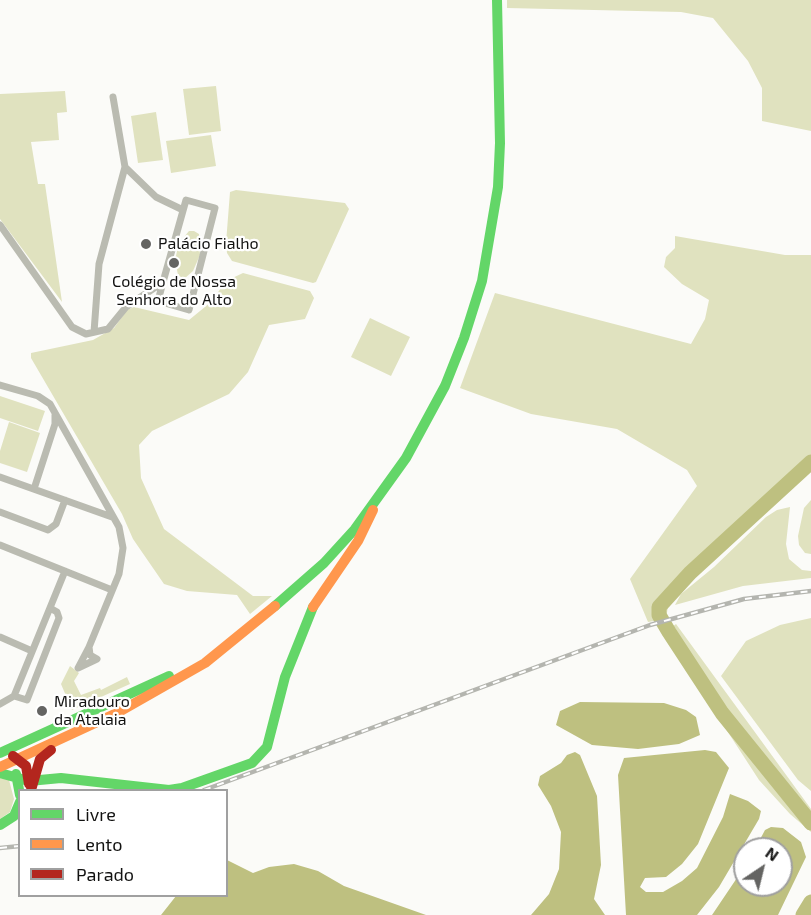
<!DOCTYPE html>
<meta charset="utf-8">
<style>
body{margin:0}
#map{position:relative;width:811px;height:915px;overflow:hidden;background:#fbfbf8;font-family:"Exo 2",sans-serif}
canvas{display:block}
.legend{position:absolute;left:18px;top:789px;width:210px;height:108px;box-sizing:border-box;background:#fff;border:2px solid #a0a0a0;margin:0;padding:8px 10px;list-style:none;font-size:18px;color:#121211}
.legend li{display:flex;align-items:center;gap:12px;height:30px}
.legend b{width:30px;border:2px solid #a0a0a0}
.north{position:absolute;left:733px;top:837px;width:60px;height:60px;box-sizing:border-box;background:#fff;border:2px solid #a0a0a0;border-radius:50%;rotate:35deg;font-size:16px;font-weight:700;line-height:24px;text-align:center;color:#121211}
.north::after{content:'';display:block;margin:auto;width:21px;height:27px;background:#646462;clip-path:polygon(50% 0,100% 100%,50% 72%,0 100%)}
</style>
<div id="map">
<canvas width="811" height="915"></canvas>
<ul class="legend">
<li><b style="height:8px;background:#63d668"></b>Livre</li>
<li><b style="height:8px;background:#ff974d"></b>Lento</li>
<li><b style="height:8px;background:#b3261e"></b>Parado</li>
</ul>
<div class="north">N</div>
</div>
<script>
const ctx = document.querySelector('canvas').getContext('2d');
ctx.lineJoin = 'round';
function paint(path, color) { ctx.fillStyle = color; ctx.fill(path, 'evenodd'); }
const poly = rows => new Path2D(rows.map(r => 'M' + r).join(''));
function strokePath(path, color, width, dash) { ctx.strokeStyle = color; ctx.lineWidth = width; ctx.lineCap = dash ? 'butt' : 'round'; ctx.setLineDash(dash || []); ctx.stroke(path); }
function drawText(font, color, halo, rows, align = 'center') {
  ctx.font = font + ' "Exo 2",sans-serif'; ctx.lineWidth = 4.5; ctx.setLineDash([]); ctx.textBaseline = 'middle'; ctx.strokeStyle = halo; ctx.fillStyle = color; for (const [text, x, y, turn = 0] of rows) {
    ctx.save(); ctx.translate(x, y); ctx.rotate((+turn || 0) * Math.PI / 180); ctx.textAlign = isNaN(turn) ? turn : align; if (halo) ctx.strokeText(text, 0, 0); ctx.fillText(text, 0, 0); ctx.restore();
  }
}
paint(poly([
 [507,0,811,0,811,131,762,121,762,88,748,61,713,18,681,12,507,8],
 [216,86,221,131,189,135,183,89],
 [65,91,67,112,57,113,59,140,31,142,38,184,45,184,62,302,0,219,0,94],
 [156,112,163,160,138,163,131,116],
 [211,135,216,166,171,173,166,141],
 [236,190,345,203,349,209,316,282,313,283,232,261,227,253,226,243,230,192],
 [189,231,194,231,199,234,200,255,193,271,184,279,178,275,175,260,179,243],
 [675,236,785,255,811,255,811,470,670,593,666,619,648,622,630,579,697,486,687,470,617,429,531,414,460,388,495,293,691,344,705,319,709,300,682,284,664,267,666,257,675,248],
 [243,273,310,291,314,298,305,319,269,325,248,372,229,394,152,431,139,445,141,478,164,529,253,596,272,596,250,614,237,595,187,591,164,584,133,539,122,514,31,358,31,353,93,340,114,328,127,310,134,307,189,320,211,302,226,281],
 [370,318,410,337,391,376,351,357],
 [0,396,45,411,38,431,0,418],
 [9,422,40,433,27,472,0,463,0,451],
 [811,500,811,554,805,553,799,545,798,536,804,508],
 [790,507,786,544,789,559,802,570,811,571,811,578,743,586,675,605,681,594,714,567,766,517,777,510],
 [811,618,811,791,798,780,721,676,746,641,780,625],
 [676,624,811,809,811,832,790,814,759,780,709,703,665,632],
 [70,666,79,673,74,681,81,695,100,688,101,690,127,677,130,684,72,710,61,684],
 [0,778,9,780,14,799,10,812,0,819]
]), '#e0e2bf');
paint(poly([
 [580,702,664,703,686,710,696,717,700,735,679,744,638,749,592,745,556,725,560,711],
 [705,750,716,752,729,768,698,844,682,864,666,877,645,878,640,887,646,892,663,892,682,881,697,868,723,817,730,794,748,801,761,811,759,819,719,887,697,915,626,915,618,775,624,758],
 [575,752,580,755,597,796,601,865,594,899,605,915,531,915,549,894,559,869,561,832,551,806,538,785,540,776,561,763,567,755],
 [771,827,783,828,801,842,806,857,778,915,712,915,745,866,745,885,781,885,781,849,755,849,765,830],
 [227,860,253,873,269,867,294,864,318,871,344,886,426,915,161,915,176,896,226,896]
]), '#bec080');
strokePath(poly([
 [811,462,690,573,659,607,659,615,669,632,722,713,811,823],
 [803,915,811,902]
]), '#bec080', 15);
strokePath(poly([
 [125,167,156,197,183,210],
 [0,225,72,327,86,334,108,329,126,307,163,282,186,200,215,208,189,310,158,301,163,282],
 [94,332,99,264,125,167,113,97],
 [0,385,38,396,50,404,119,527,123,548,119,574,89,647,90,655,97,659,78,668,89,647],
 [0,477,112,517],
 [34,489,55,424,55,415],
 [0,512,48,530,56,524,65,500],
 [0,545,112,590],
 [0,637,32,651],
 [14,696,27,700,59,618,57,612,50,608],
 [0,704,14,696,65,571]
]), '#babbb1', 7);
strokePath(poly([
 [275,606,324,563,355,529,406,458,445,386,464,338,482,281,498,187,500,143,497,0],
 [0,753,169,676],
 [0,773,29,781,61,778,169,790,182,788,252,763,267,747,285,677,313,607],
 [16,774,20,795],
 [0,825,14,816,20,802]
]), '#63d668', 10);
strokePath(poly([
 [313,607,358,541,373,510],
 [0,767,119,712,205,663,275,606]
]), '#ff974d', 10);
strokePath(poly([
 [13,756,26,766,29,784],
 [31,790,40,759,51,750]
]), '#b3261e', 10);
const rail = poly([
 [204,790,650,625,744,599,811,591],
 [0,848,20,846]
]);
strokePath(rail, '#b4b5af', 4.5);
strokePath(rail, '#fff', 2, [7]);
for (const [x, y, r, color] of [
 [146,244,6,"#646462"],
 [174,263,6,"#646462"],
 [42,711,6,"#646462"]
]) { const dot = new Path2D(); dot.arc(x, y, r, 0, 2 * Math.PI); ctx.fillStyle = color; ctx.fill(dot); strokePath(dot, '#fff', 2); }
drawText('16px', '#121211', '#fff', [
 ["Palácio Fialho",158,244],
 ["Colégio de Nossa",174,282,"center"],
 ["Senhora do Alto",174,300,"center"],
 ["Miradouro",54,702],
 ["da Atalaia",54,720]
], 'left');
</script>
